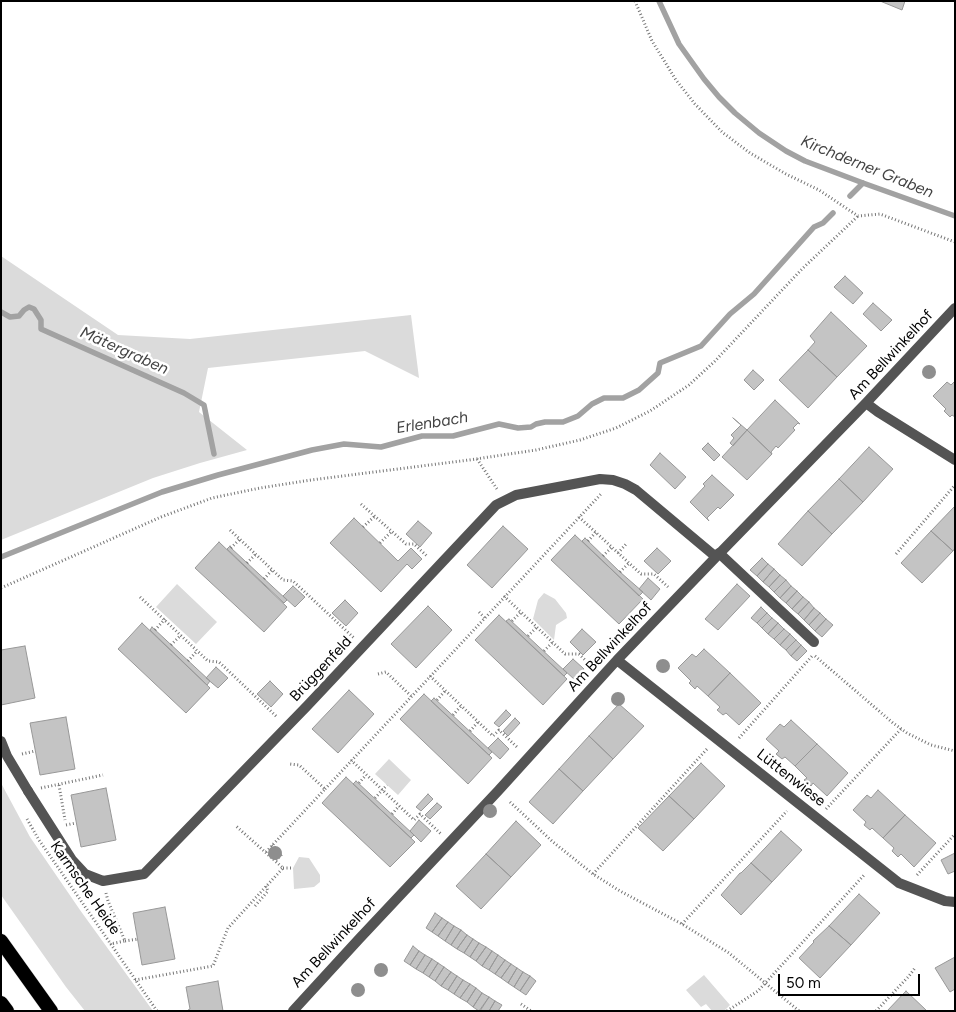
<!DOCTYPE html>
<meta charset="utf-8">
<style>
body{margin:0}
#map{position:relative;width:956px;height:1012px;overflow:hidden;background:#fff;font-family:Figtree,sans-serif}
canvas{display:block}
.frame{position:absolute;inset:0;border:2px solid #000;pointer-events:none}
.scale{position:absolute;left:778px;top:974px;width:142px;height:22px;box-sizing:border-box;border:2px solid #000;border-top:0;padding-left:6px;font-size:15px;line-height:18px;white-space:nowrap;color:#000;-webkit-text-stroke:4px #fff;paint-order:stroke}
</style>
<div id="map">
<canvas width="956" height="1012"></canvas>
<div class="frame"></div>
<div class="scale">50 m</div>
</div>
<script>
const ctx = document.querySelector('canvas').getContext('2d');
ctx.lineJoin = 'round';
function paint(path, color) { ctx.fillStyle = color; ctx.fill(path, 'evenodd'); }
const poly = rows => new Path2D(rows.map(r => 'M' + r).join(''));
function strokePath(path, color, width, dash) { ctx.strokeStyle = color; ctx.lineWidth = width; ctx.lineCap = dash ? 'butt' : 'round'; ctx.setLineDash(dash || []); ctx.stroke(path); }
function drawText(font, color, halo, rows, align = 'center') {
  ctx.font = font + ' Figtree,sans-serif'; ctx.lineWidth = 5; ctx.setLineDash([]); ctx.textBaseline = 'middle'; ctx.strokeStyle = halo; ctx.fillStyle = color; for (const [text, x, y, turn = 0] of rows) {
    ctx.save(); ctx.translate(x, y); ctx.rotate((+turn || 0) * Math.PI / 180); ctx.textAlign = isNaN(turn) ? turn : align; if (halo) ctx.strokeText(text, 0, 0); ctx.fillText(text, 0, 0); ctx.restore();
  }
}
paint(poly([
 [1,256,118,335,190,339,411,315,419,378,365,351,208,368,199,412,247,450,200,463,153,478,1,540],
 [177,584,217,622,196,644,156,607],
 [544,593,555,599,566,613,567,618,556,625,554,640,533,619,538,600],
 [389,759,411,780,398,795,375,774],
 [1,783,30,837,80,910,153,1011,85,1011,66,987,1,895],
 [299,857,309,858,320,875,320,882,314,887,294,889,293,868],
 [704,975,730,1005,724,1011,712,1011,706,1004,701,1007,686,990]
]), '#dbdbdb');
strokePath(poly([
 [659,1,679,44,704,79,719,97,735,113,759,133,786,151,805,161,863,183,955,216],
 [850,196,863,183],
 [1,312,10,317,19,316,24,310,29,307,34,309,41,320,41,329,184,393,204,405,214,454],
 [1,557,162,492,218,475,312,450,344,444,381,447,422,436,453,436,499,424,518,428,531,427,536,424,545,422,563,422,578,416,592,404,604,398,623,398,639,390,658,373,660,363,701,346,730,314,754,294,814,227,823,223,833,213]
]), '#a2a2a2', 5.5);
const building = poly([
 [880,1,905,1,902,10,880,1],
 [845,276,863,293,853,304,834,287,845,276],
 [873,303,892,320,881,331,863,314,873,303],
 [831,312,867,346,837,377,808,350,815,342,810,336,831,312],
 [808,350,837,377,808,408,779,380,808,350],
 [753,370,764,380,754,390,744,380,753,370],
 [955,381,955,417,952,415,950,417,944,411,946,409,933,396,947,382,951,385,955,381],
 [775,400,800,424,798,423,793,428,795,430,778,448,776,446,771,452,772,454,747,430,775,400],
 [733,418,747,430,733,446,730,443,734,438,731,435,741,425,733,418],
 [747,430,772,454,747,480,722,457,747,430],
 [708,443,720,455,714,461,702,449,708,443],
 [869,447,893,469,863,502,839,479,869,447],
 [660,453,686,477,675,489,650,465,660,453],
 [712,475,734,495,720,509,718,507,707,518,709,521,690,502,705,486,703,484,712,475],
 [839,479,863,502,832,534,808,511,839,479],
 [955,506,955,548,953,551,931,531,955,506],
 [808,511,832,534,802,566,778,544,808,511],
 [354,518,398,561,411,548,422,559,412,569,407,564,381,592,330,543,354,518],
 [418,521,432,533,420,547,406,534,418,521],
 [503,526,528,549,492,588,467,565,503,526],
 [931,531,953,551,922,583,901,563,931,531],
 [575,535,643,599,619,624,551,560,575,535],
 [585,538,620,572,643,592,639,596,582,541,585,538],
 [219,542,287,607,264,632,195,568,219,542],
 [230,546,231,548,287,600,284,603,227,549,230,546],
 [657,548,671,561,658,574,644,561,657,548],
 [762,558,768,564,757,576,750,570,762,558],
 [768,564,774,569,763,582,757,576,768,564],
 [774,569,780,575,769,587,763,582,774,569],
 [780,575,786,580,774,592,769,587,780,575],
 [648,578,660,589,651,600,639,589,648,578],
 [786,580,791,586,780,598,774,592,786,580],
 [737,584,750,596,718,630,705,619,737,584],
 [293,586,305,597,295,607,283,596,293,586],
 [791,586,797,591,786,603,780,598,791,586],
 [797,591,803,597,792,609,786,603,797,591],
 [803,597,809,602,798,614,792,609,803,597],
 [345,600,358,613,346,626,332,613,345,600],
 [809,602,814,608,804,620,798,614,809,602],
 [428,606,452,630,416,668,391,644,428,606],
 [761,607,767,613,757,623,751,618,761,607],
 [814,608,820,613,809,625,804,620,814,608],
 [767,613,772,618,762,628,757,623,767,613],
 [820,613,826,619,815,631,809,625,820,613],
 [499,615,567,679,543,705,475,640,499,615],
 [772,618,778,623,768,634,762,628,772,618],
 [509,619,567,673,564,676,506,621,509,619],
 [826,619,833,625,822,637,815,631,826,619],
 [142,623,210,688,186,713,118,649,142,623],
 [778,623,784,629,774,639,768,634,778,623],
 [152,627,210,681,207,685,150,630,152,627],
 [582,629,596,642,583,655,570,642,582,629],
 [784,629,790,634,780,645,774,639,784,629],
 [790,634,796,640,786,650,780,645,790,634],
 [796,640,801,645,791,656,786,650,796,640],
 [801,645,807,651,797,661,791,656,801,645],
 [25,646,35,698,1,705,1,650,25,646],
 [704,649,730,673,708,696,697,686,695,689,689,683,691,681,678,668,692,654,696,657,704,649],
 [573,659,584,669,575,680,563,669,573,659],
 [216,667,228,678,218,688,206,678,216,667],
 [730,673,761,703,739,725,726,713,723,715,717,710,720,707,708,696,730,673],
 [270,681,283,694,271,707,257,694,270,681],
 [349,690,374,714,338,753,312,729,349,690],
 [424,694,492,758,468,784,400,719,424,694],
 [434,698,492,752,489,755,431,701,434,698],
 [619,704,644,726,613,759,589,736,619,704],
 [506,710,511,715,499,727,494,723,506,710],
 [66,717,75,769,40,775,30,723,66,717],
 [515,718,520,723,508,736,503,731,515,718],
 [791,720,817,744,795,766,785,757,782,759,776,754,779,751,766,739,780,724,784,727,791,720],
 [589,736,613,759,583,791,559,769,589,736],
 [498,738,509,749,500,759,488,748,498,738],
 [817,744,848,773,827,796,813,783,811,786,804,780,807,778,795,766,817,744],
 [701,763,725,786,694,819,669,796,701,763],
 [559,769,583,791,553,824,529,802,559,769],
 [346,777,415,842,390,867,322,803,346,777],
 [356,781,414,835,411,838,353,784,356,781],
 [106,788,116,840,81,847,71,795,106,788],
 [878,790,905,815,883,838,872,828,870,830,864,825,866,822,853,810,867,795,871,798,878,790],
 [428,794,433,799,421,811,416,807,428,794],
 [669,796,694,819,663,851,638,828,669,796],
 [437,803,442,807,430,819,425,815,437,803],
 [905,815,936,843,914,867,901,854,898,857,892,851,894,848,883,838,905,815],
 [419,820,431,831,421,842,410,831,419,820],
 [516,821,541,845,511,877,486,854,516,821],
 [781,831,802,850,772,882,751,863,781,831],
 [955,853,955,871,948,874,941,860,955,853],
 [486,854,511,877,481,909,456,886,486,854],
 [751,863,772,882,741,915,721,895,740,873,741,873,751,863],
 [859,894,880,913,851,945,829,926,859,894],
 [165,907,175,959,142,965,133,913,165,907],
 [435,913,442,918,432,932,426,928,435,913],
 [442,918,448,922,438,936,432,932,442,918],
 [448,922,454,926,445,941,438,936,448,922],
 [454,926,461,930,451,945,445,941,454,926],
 [829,926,851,945,820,978,799,958,814,942,813,941,829,926],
 [461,930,467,935,457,949,451,945,461,930],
 [467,935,473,939,464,953,457,949,467,935],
 [473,939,479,943,470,957,464,953,473,939],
 [479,943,486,947,476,961,470,957,479,943],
 [413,946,419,951,410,965,404,961,413,946],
 [486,947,492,951,482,966,476,961,486,947],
 [419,951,425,955,416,969,410,965,419,951],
 [492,951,498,955,489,970,482,966,492,951],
 [425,955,432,959,423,973,416,969,425,955],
 [498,955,505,960,495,974,489,970,498,955],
 [955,957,955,989,950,992,935,968,955,957],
 [432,959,438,963,429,977,423,973,432,959],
 [505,960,511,964,501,978,495,974,505,960],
 [438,963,444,967,435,981,429,977,438,963],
 [511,964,517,968,508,983,501,978,511,964],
 [444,967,451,972,441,986,435,981,444,967],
 [517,968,523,972,514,987,508,983,517,968],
 [451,972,457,976,448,990,441,986,451,972],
 [523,972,530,976,520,991,514,987,523,972],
 [457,976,463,980,454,994,448,990,457,976],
 [530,976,536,981,526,995,520,991,530,976],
 [463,980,470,984,460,998,454,994,463,980],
 [218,981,223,1011,189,1011,188,1010,190,1009,186,987,218,981],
 [470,984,476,988,467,1002,460,998,470,984],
 [476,988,482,993,473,1007,467,1002,476,988],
 [906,991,926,1010,925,1011,887,1011,906,991],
 [482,993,489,997,479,1011,473,1007,482,993],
 [489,997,495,1001,489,1011,480,1011,489,997],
 [495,1001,502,1005,498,1011,489,1011,495,1001]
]);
paint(building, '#c4c4c4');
strokePath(building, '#989898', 1);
const trunk = poly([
 [1,941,51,1011],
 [1,1003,7,1011]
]);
strokePath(trunk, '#dbdbdb', 15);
strokePath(poly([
 [635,1,652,41,676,80,695,104,722,132,750,153,786,174,819,190,858,216,880,214,955,242],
 [477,459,497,489],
 [361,504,406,544,414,544,428,557],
 [579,517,641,574,654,574,668,587],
 [363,527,375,516],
 [230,530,283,580,293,581,354,638],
 [588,541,596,532],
 [380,543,392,531],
 [231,548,240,539],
 [618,553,627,543],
 [896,554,955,485],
 [603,556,612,547],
 [247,563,256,554],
 [620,572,629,563],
 [264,579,272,570],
 [1,588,161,517,212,498,260,488,311,480,469,460,536,450,580,440,616,428,650,411,689,385,715,361,802,269,858,216],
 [504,596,565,654,579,654,593,668],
 [140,597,208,661,219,662,277,717],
 [479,612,485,618],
 [512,621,521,612],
 [155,630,165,619],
 [528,636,537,627],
 [171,645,181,635],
 [544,651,553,642],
 [815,656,893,723,907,733,931,745,955,751],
 [188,661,197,651],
 [378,674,386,672,411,696],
 [430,676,493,736,499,730,518,748],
 [437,700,445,691],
 [453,715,461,706],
 [470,731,478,722],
 [739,738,813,655],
 [22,754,35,751],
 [351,760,414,820,420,814,441,834],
 [359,783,366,775],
 [59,785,65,820],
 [41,788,103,775],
 [325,789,601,494],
 [375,798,387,785],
 [510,802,553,842,593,874,620,891,682,924,729,953,799,1011],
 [826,809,901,729],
 [392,814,399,806],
 [27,819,39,840,157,1011],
 [66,825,76,823],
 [272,845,282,854,275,861],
 [266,852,325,789,299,765,290,764],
 [283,868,293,868],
 [593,874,707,749],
 [917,875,955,834],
 [106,893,108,901,125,941,110,944],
 [255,906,268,891,266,886],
 [682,924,787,811],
 [125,941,138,939],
 [135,980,213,966,228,928,283,868,236,826],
 [521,1004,531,1011],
 [727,1011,758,991,865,874],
 [876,1011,909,976,915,968]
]), '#767676', 3, [1, 2.5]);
strokePath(poly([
 [719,553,814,642],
 [1,741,7,756,28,791]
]), '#545454', 10);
strokePath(poly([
 [866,403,878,412,955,460],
 [617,660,899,883,945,901,955,902],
 [28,791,72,860,85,874,103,881,144,874,307,706,496,505,516,495,600,479,613,480,625,484,636,490,716,557],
 [293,1011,359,939,498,791,617,660,716,557,866,403,955,308]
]), '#545454', 10);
strokePath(trunk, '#000', 14);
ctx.fillStyle = '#8e8e8e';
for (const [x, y] of [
 [929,372],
 [663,666],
 [618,699],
 [490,811],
 [275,853],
 [381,970],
 [358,990]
]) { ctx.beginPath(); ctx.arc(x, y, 7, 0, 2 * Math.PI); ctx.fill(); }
drawText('15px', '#000', '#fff', [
 ["Am Bellwinkelhof",891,355,-47],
 ["Am Bellwinkelhof",610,647,-47],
 ["Brüggenfeld",321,669,-47],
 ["Lüttenwiese",791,778,38],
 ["Karmsche Heide",85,888,55],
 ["Am Bellwinkelhof",334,943,-47]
]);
drawText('italic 16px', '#434343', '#fff', [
 ["Kirchderner Graben",867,167,22],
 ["Mätergraben",124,351,24],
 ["Erlenbach",432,423,-9]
]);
</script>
